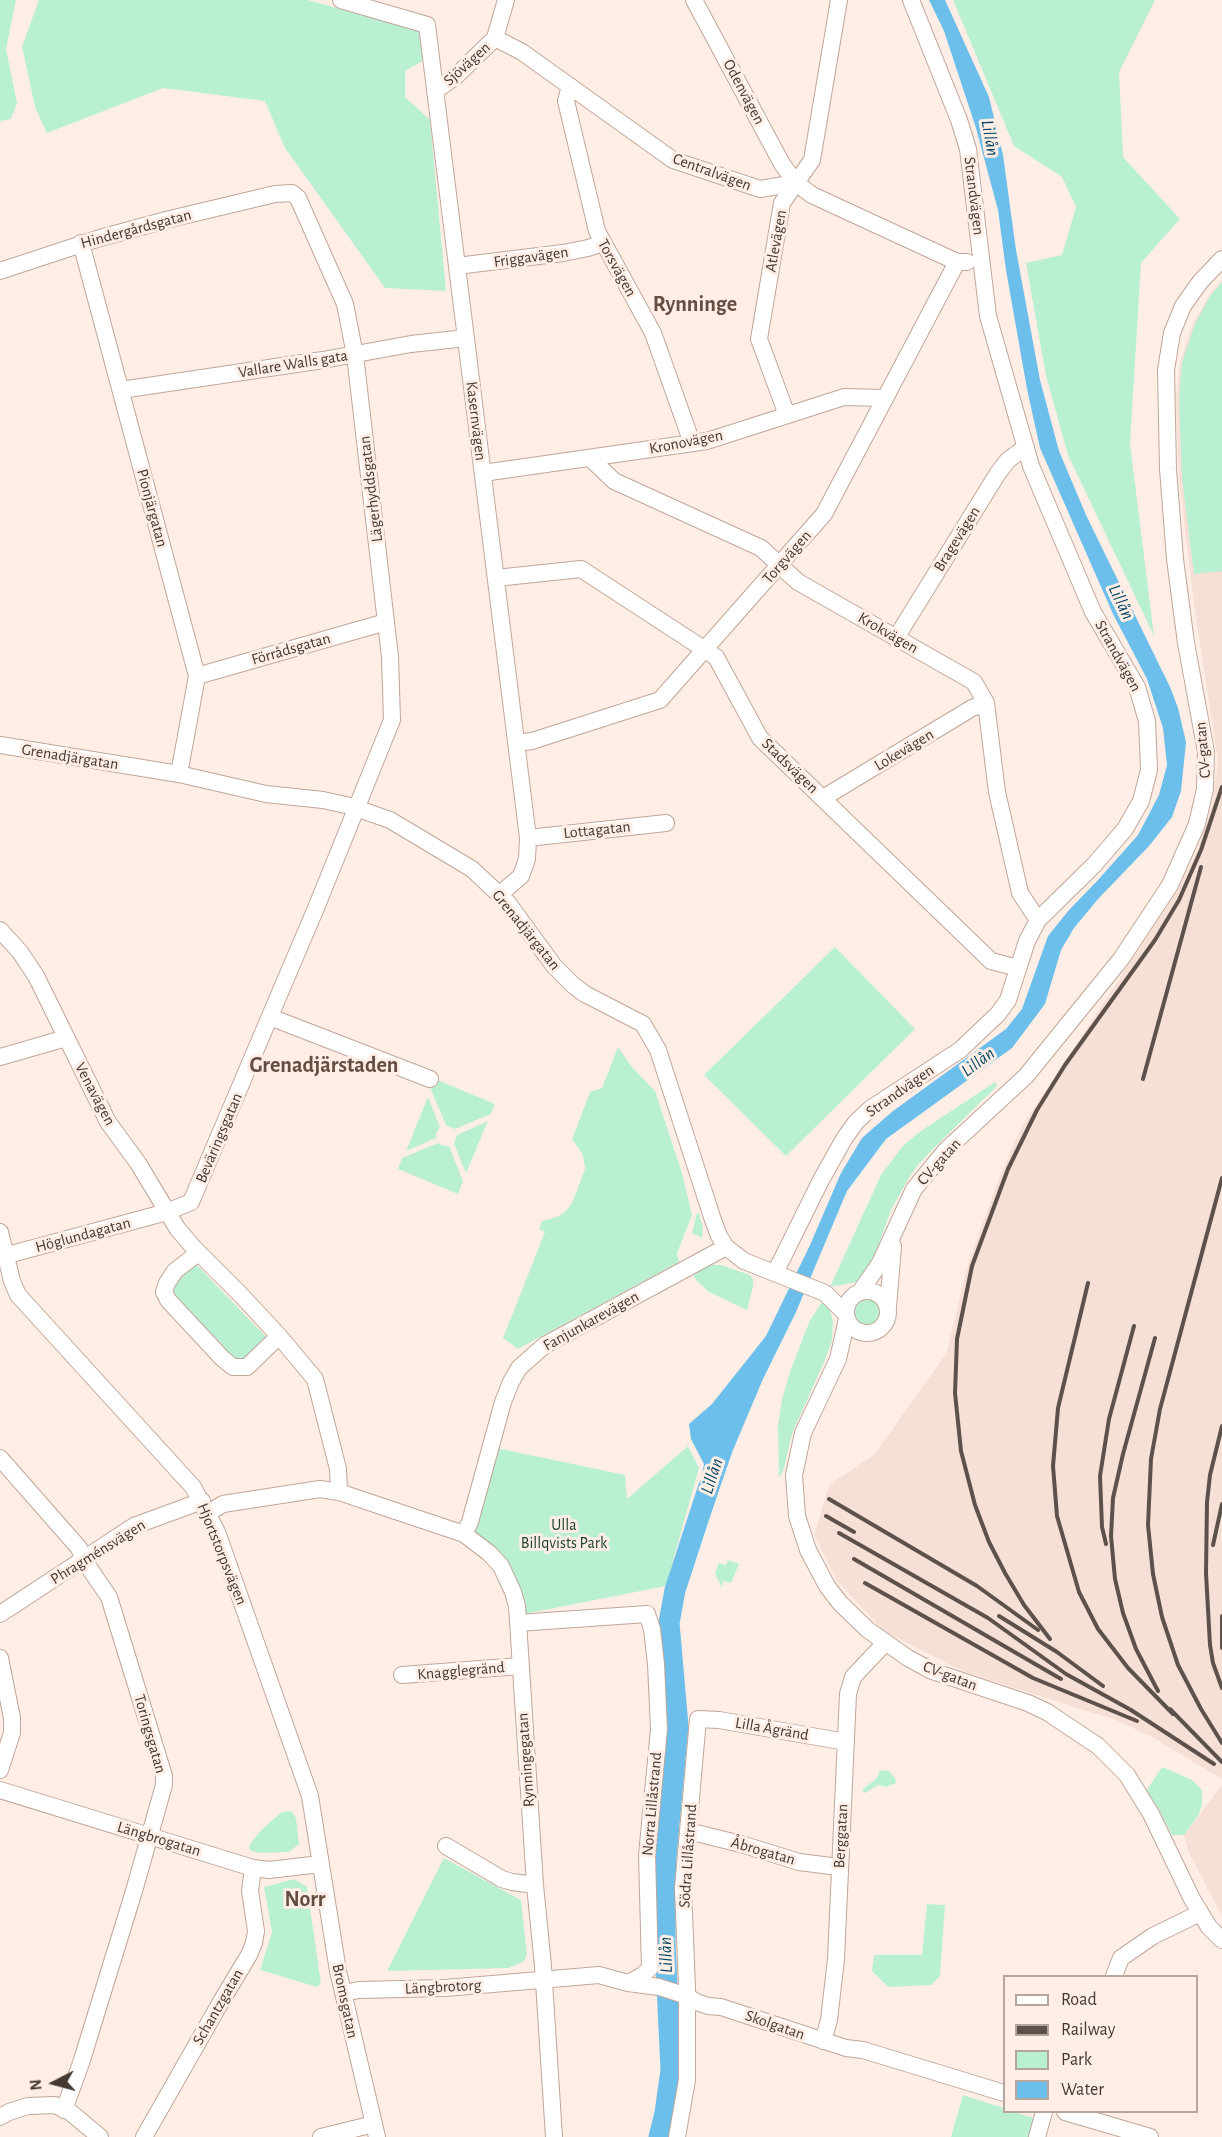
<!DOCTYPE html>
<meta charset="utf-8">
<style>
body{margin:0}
#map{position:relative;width:1222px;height:2137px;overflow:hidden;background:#ffeee5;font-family:"Alegreya Sans",sans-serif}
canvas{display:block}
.legend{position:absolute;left:1003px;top:1975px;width:195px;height:138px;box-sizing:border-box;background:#ffeee5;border:2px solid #b4a59d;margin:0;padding:8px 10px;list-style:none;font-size:18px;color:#433832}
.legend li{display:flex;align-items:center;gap:12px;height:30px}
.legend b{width:30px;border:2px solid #b4a59d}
.north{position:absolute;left:24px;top:2053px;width:60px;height:60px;-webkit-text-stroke:4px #ffeee5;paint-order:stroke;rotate:264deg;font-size:16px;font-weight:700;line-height:24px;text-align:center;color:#433832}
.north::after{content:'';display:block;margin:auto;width:21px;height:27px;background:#433832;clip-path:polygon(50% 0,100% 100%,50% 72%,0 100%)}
</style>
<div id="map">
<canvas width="1222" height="2137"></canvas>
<ul class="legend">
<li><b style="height:8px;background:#fff"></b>Road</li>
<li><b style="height:8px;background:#5d514b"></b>Railway</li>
<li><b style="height:16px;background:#b9f0d1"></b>Park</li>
<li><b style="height:16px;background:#6cbeeb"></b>Water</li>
</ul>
<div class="north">N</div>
</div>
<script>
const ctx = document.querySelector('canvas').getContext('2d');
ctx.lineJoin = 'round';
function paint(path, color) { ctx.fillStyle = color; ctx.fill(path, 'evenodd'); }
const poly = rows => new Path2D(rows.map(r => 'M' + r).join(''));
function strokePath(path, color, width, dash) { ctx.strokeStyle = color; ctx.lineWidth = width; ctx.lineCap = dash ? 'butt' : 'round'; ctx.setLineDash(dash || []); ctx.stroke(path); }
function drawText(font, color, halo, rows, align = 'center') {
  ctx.font = font + ' "Alegreya Sans",sans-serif'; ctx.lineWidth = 6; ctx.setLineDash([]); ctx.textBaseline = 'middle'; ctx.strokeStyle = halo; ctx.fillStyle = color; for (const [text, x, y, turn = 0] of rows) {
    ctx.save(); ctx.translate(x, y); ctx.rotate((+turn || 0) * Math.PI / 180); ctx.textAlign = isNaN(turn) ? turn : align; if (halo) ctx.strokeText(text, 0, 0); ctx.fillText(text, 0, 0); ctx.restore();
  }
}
paint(poly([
 [1222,280,1222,1779,1154,1738,1116,1720,964,1672,885,1632,837,1581,814,1535,829,1485,874,1455,946,1354,968,1264,1000,1176,1021,1128,1178,890,1198,849,1213,802,1218,760,1195,612,1179,480,1176,397,1180,362,1193,324,1210,294],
 [1222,1785,1222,1916,1189,1853,1184,1835]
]), '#f6dfd5');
paint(poly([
 [0,0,16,0,6,49,17,103,11,119,0,121],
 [39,0,308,0,419,31,423,61,405,71,405,97,430,120,446,291,385,288,285,148,265,101,163,88,47,133,35,107,22,46],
 [953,0,1155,0,1119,72,1123,157,1180,219,1141,263,1130,444,1154,636,1068,455,1046,376,1026,263,1062,255,1076,207,1062,177,1014,146],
 [1222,282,1222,571,1194,574,1182,478,1179,397,1182,362,1195,324,1210,296],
 [835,947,915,1029,786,1156,704,1075],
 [618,1047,632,1067,655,1091,682,1173,692,1215,677,1253,679,1262,518,1349,503,1338,545,1232,539,1229,542,1221,557,1217,565,1212,572,1203,585,1169,583,1155,572,1139,590,1092,602,1088],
 [435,1079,495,1104,491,1114,455,1129,446,1125,431,1090],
 [995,1082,997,1086,936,1146,917,1166,907,1181,891,1210,872,1264,864,1275,857,1282,830,1287,881,1175,902,1147,918,1133],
 [428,1097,440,1127,436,1133,436,1138,406,1151],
 [488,1121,466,1173,454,1144,457,1135],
 [438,1143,443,1146,449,1146,463,1181,458,1194,398,1169,402,1158],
 [697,1213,699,1213,703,1228,702,1238,692,1233],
 [193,1261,268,1339,242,1361,231,1360,168,1290],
 [711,1265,721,1265,750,1275,753,1279,753,1287,747,1310,709,1292,696,1280,692,1272,704,1266],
 '854 1312a13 13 0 1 1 26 0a13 13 0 1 1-26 0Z',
 [822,1302,830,1310,833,1321,832,1341,825,1360,792,1434,783,1472,779,1477,778,1426,782,1399,790,1372,810,1320],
 [487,1446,625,1475,627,1499,688,1446,699,1468,666,1586,524,1614,468,1529],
 [728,1560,739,1564,731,1583,723,1581,722,1588,715,1573,719,1563,726,1565],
 [1162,1767,1192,1780,1202,1790,1202,1805,1198,1816,1184,1835,1172,1835,1157,1806,1146,1791],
 [880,1770,889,1771,895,1778,896,1783,886,1787,878,1785,865,1793,862,1790,877,1778],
 [291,1811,296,1818,299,1844,289,1852,260,1853,251,1851,249,1848,250,1844,261,1830,282,1812],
 [444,1858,521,1900,527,1955,524,1961,509,1968,387,1971],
 [294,1879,307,1887,321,1983,317,1987,260,1970,272,1932,264,1887],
 [927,1904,945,1905,940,1976,931,1985,888,1987,872,1971,874,1955,922,1955],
 [963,2095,1004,2108,1004,2112,1014,2112,1040,2120,1035,2137,951,2137]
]), '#b9f0d1');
paint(poly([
 [929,0,945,0,989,97,1003,155,1016,250,1040,380,1059,451,1086,515,1170,687,1178,708,1186,742,1181,791,1172,817,1149,846,1098,899,1074,928,1061,950,1045,1004,1012,1048,886,1139,847,1191,796,1312,763,1379,733,1450,709,1519,699,1512,702,1493,700,1484,704,1464,691,1439,689,1424,712,1404,766,1336,810,1245,841,1173,862,1138,893,1111,1006,1029,1022,1009,1048,936,1069,910,1098,880,1138,835,1159,795,1167,765,1163,728,1147,679,1113,614,1040,448,1027,389,1006,270,998,210,976,128,944,31]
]), '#6cbeeb');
strokePath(poly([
 [659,2137,665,2113,671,2070,665,1943,666,1858,678,1726,669,1623,675,1590,709,1486]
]), '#6cbeeb', 21);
const minor = poly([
 [341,0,427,25,528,838,527,859,521,876,499,895],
 [694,0,782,164,796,183],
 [495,38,522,52,673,160,760,189,796,183,812,195,957,262,967,262],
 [570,86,566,101,597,231,653,333,692,443],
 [435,91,455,77,495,38,506,0],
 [81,243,197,676,179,774],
 [457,266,563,253,588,248,603,243],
 [0,271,100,238,166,220,275,194,292,193,298,198,345,304,355,355,390,657,392,720,316,908,191,1202,167,1212,0,1257],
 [121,390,323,360,411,344,466,338],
 [787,415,759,339,782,203,812,160,839,0],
 [590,458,614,481,761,548,798,582,974,682,986,703,997,792,1020,893,1038,920],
 [483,473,707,441,844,397,885,398],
 [496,578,581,569,716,657,760,738,991,961,1018,968],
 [896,638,998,473,1008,460,1026,447],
 [197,676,386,622],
 [516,743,532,741,660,700,824,514,957,262],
 [0,745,179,774,266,794,323,800,350,806,390,820,472,869,508,903,554,966,573,985,585,994,643,1024,658,1050,713,1220,719,1236,726,1247,744,1261,825,1293,846,1314],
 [823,798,972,708,986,703],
 [528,838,666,823],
 [0,930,20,952,36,976,108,1122,138,1163,177,1228,193,1247,241,1295,279,1336,315,1379,338,1469,339,1492],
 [270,1017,430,1079],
 [0,1057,66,1038],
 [0,1232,12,1281,18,1295,193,1487,217,1532,310,1796,338,1971,377,2137],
 [198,1253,175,1271,167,1283,164,1292,168,1300,222,1358,233,1367,247,1367,279,1336],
 [775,1273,821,1180,844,1139,856,1122,870,1109,960,1050,998,1014,1008,1000,1027,941,1038,920,1094,865,1125,829,1141,801,1149,770,1147,721,1137,687,1093,612,1031,466,988,316,968,149,959,120,911,0],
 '846 1312a21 21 0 1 1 42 0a21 21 0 1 1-42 0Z',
 [860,1292,880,1263,914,1189,946,1150,1026,1076,1121,959,1170,885,1197,824,1205,789,1206,752,1186,643,1175,559,1168,469,1166,370,1172,333,1183,306,1200,282,1222,259],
 [888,1307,893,1246],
 [847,1319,838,1359,803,1433,794,1475,797,1516,808,1550,827,1586,840,1603,868,1630,908,1658,932,1671,1028,1703,1047,1712,1098,1746,1127,1775,1151,1814,1192,1899,1209,1927,1222,1940],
 [0,1458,79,1548,83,1559,109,1597,164,1776,164,1785,134,1891,81,2063,64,2110],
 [208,1513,223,1504,320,1489,339,1492,464,1534,489,1553,501,1566,513,1592,517,1606,535,1885,543,1966,554,2137],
 [464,1534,470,1522,503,1402,511,1382,519,1368,545,1345,726,1247],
 [0,1614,134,1526,202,1501],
 [518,1623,647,1614,652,1629,656,1664,659,1729,647,1855,650,1968,643,1975,628,1983],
 [0,1658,12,1718,12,1733,0,1770],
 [402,1675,520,1666],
 [0,1790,253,1868,269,1870,320,1864],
 [688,1831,741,1844,799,1862,839,1867],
 [446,1846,502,1879,512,1882,535,1885],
 [1114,1976,1121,1958,1153,1936,1200,1913],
 [343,1993,359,1990,445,1988,599,1975,628,1983,659,1987,687,1996,696,2002,708,2006,721,2007,846,2048,863,2050,1004,2093],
 [823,2041,829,2020,836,1959,848,1694,853,1677,885,1643],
 [1065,2112,1150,2137],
 [0,2117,9,2112,28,2106,55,2105,70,2112,100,2137],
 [144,2137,222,2000,249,1955,254,1943,256,1931,250,1891,253,1868],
 [321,2137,374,2124],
 [677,2137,687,2080,687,1988,683,1888,698,1719,719,1720,846,1742],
 [1037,2137,1044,2112]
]);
strokePath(minor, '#c1a699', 18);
strokePath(minor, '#fff', 16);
strokePath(poly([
 [1143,1079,1201,867],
 [1222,1178,1160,1409,1151,1459,1148,1525,1153,1574,1162,1617,1178,1665,1201,1709,1222,1743],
 [1088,1283,1058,1408,1053,1466,1057,1516,1079,1592,1098,1629,1128,1668,1173,1714],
 [1155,1338,1123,1454,1113,1498,1111,1536,1115,1579,1123,1613,1136,1649,1158,1691],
 [1222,1426,1210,1475,1207,1502,1206,1573,1210,1645,1213,1663,1222,1688],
 [829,1499,977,1586,1038,1630],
 [826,1516,854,1532],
 [839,1533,988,1618,1066,1674,1131,1710,1214,1764],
 [1106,1544,1102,1527,1100,1476,1109,1419,1134,1326],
 [1213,1545,1222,1504],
 [854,1559,1061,1679],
 [865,1583,1033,1678,1137,1721],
 [999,1616,1057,1652,1103,1686],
 [1222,1616,1222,1648],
 [1050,1639,1024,1605,1005,1573,989,1542,975,1505,961,1451,955,1393,957,1339,972,1266,1008,1169,1037,1110,1065,1065,1155,940,1179,900,1201,850,1222,787],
 [1170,1709,1222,1762]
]), '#5d514b', 4);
drawText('16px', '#433832', '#ffeee5', [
 ["Sjövägen",467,64,-42],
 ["Odenvägen",744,92,62],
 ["Centralvägen",712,172,20],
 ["Strandvägen",974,196,83],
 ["Hindergårdsgatan",136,229,-15],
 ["Atlevägen",776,241,-80],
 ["Friggavägen",531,257,-8],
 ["Torsvägen",617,268,61],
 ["Vallare Walls gata",293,364,-9],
 ["Kasernvägen",476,421,83],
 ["Kronovägen",686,442,-11],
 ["Lägerhyddsgatan",371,489,-97],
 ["Pionjärgatan",152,508,75],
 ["Bragevägen",957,539,-58],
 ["Torgvägen",787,557,-49],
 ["Krokvägen",888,633,30],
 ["Förrådsgatan",291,649,-16],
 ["Strandvägen",1118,656,61],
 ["Lokevägen",904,750,-31],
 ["CV-gatan",1203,750,-95],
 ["Grenadjärgatan",70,757,9],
 ["Stadsvägen",790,766,44],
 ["Lottagatan",597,830,-6],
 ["Grenadjärgatan",526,930,51],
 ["Strandvägen",900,1091,-35],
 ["Venavägen",95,1094,62],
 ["Beväringsgatan",219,1138,-67],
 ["CV-gatan",939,1162,-48],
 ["Höglundagatan",83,1235,-15],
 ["Fanjunkarevägen",591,1321,-29],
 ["Phragménsvägen",98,1552,-32],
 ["Hjortstorpsvägen",222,1554,68],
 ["Knagglegränd",461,1671,-5],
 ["CV-gatan",950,1676,21],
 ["Lilla Ågränd",772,1729,10],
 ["Toringsgatan",150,1734,74],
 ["Rynningegatan",526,1760,-94],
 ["Norra Lillåstrand",652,1804,-85],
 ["Berggatan",841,1836,-87],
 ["Längbrogatan",159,1839,17],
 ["Åbrogatan",763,1851,16],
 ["Södra Lillåstrand",688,1856,-86],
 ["Längbrotorg",443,1987,-3],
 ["Bromsgatan",345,2001,78],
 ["Schantzgatan",218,2007,-60],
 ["Skolgatan",775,2025,19]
]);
drawText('16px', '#1c412f', '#ffeee5', [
 ["Ulla",564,1525],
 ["Billqvists Park",564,1543]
]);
drawText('italic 18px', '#004664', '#ffeee5', [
 ["Lillån",990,138,80],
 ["Lillån",1121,602,64],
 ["Lillån",978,1062,-37],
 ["Lillån",712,1476,-72],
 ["Lillån",666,1955,-92]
]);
drawText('bold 22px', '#654d42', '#ffeee5', [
 ["Rynninge",695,304],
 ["Grenadjärstaden",324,1065],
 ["Norr",305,1899]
]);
</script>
